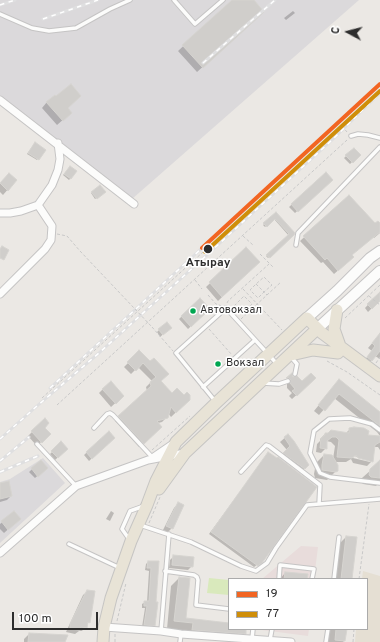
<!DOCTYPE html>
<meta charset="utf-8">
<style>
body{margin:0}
#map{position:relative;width:380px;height:642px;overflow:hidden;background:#ebe8e4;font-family:Overpass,sans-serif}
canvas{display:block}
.legend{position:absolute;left:228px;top:578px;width:140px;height:52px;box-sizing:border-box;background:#fff;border:1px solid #ababab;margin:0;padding:5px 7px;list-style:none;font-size:12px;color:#2d2d2d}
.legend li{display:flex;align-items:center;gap:8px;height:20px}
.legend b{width:20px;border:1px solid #ababab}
.north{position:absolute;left:328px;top:12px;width:40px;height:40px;-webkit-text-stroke:3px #fff;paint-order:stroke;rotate:277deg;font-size:11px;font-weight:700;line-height:16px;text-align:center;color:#2d2d2d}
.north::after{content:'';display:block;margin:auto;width:14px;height:18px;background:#2d2d2d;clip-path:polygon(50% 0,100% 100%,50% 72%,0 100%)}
.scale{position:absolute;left:12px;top:612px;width:86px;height:18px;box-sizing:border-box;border:2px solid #2d2d2d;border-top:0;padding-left:5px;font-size:12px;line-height:14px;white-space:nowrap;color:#2d2d2d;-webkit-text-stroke:3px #fff;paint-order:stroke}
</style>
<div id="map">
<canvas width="380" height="642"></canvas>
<ul class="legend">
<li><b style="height:5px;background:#f26522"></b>19</li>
<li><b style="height:5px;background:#cf8e09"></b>77</li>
</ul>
<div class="north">С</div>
<div class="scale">100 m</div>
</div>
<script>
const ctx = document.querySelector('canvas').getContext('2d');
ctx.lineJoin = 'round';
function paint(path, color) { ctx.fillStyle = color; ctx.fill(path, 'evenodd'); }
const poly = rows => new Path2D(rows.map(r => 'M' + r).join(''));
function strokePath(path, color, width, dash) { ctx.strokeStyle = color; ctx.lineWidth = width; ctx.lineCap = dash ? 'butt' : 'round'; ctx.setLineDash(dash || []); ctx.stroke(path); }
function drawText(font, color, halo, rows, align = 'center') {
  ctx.font = font + ' Overpass,sans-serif'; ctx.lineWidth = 3; ctx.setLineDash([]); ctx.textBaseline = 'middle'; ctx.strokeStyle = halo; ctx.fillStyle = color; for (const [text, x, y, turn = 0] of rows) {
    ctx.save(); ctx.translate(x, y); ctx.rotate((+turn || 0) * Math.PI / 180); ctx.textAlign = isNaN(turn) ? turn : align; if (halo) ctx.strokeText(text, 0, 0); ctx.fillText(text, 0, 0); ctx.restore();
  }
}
paint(poly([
 [0,0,359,0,132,199,0,97],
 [43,458,65,483,0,543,0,482,10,479]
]), '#dbd9db');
paint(poly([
 [363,571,380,576,380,642,355,642,356,629,367,629,367,579,362,579]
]), '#e5dfd3');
paint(poly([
 [301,546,318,547,314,579,262,579],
 [262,629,309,629,308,636,262,630]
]), '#e8dcdb');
paint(poly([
 [209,578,229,580,229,595,207,593]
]), '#d9e9bc');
paint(poly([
 [233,0,252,0,258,17,197,72,178,51],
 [293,11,295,13,286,20,284,18],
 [47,102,67,109,65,118,57,125,42,108],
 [34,144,45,150,37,160,27,154],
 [353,149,359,155,350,164,344,158],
 [70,167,76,172,69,180,63,175],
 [326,174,331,180,295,213,289,207],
 [5,178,16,180,3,195,0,192,0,184],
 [100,186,104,192,95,199,91,193],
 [349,196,375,224,380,225,380,233,374,238,373,237,351,255,349,261,334,274,323,262,321,263,300,241],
 [276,213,293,235,268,258,266,256,289,236,274,219,265,227,263,225],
 [246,249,258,262,218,301,206,287],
 [380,292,380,300,368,312,365,308],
 [200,299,209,309,188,329,179,319],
 [166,323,168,330,160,337,157,332],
 [380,334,380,359,375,356,367,365,363,362,372,351,368,348],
 [139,352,160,381,172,394,189,400,171,417,168,413,167,417,162,422,158,423,161,427,139,447,115,421,147,391,146,387,152,381,138,367,131,374,124,367],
 [291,375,293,378,302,382,311,382,292,399,289,396,292,393,287,388,287,384,284,382],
 [335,385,380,414,380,436,377,432,334,398,319,415,314,411],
 [103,389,123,396,111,407,99,393],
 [44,420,43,428,49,434,37,446,28,436],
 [350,429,367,436,380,437,380,450,378,447,374,447,372,461,367,466,353,463,351,459,346,462,335,462,337,470,327,480,315,478,314,474,316,463,324,455,333,459,335,446,331,442,326,441,326,448,321,453,316,452,317,444,320,441,320,439,325,434,346,433],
 [354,456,370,460,370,462,353,458],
 [109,432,114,438,89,461,84,455],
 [288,435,308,465,300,472,280,457,287,450,280,442],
 [61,443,67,449,55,460,50,454],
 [266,456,261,562,254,567,209,534],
 [41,461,44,470,35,478,29,472],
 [380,462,380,482,376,486,363,484,362,483,362,478],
 [0,484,11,496,7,500,0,502],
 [178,504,172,528,168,532,163,530,174,508],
 [111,511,114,513,110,521,106,519],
 [14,512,15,523,4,533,0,529,0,524],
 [346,537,351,579,335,579,338,545],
 [174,556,192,566,188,570,169,568,170,560],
 [148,562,158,562,154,625,151,628,142,627,145,608,142,608,142,604,145,602,147,602,149,571,145,570,146,564],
 [285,573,306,579,280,579],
 [179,578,184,619,229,623,229,629,245,629,245,633,237,641,167,629,171,586],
 [88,591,89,622,82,631,79,631,75,634,66,632,83,595],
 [329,629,346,629,344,641,343,642,328,642],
 [29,634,64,642,24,642,24,639]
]), '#0003');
const building = poly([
 [232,0,254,0,264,12,203,68,182,45,232,0],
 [71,84,81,96,68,108,72,113,63,121,46,102,55,95,56,96,71,84],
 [35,142,46,150,39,160,28,153,35,142],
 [354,148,361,155,353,163,345,155,354,148],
 [70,166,77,171,71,179,64,174,70,166],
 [326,172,333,180,298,212,291,204,326,172],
 [9,173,17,180,8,191,0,183,9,173],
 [100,185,106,192,97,199,91,192,100,185],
 [349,195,375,223,378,221,380,223,380,232,352,255,354,257,338,271,327,258,325,260,303,236,349,195],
 [276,212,295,233,294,235,270,258,266,255,289,234,275,219,267,227,263,223,276,212],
 [2,246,9,250,4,260,0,258,0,249,2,246],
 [246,247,260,262,222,297,209,282,246,247],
 [380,292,380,301,372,309,367,304,380,292],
 [200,298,210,309,191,327,181,316,200,298],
 [167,322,172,328,163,335,158,329,167,322],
 [380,333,380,351,372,361,367,357,375,346,372,343,380,333],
 [139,350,150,361,154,358,169,374,161,381,172,393,177,388,184,395,187,392,190,395,190,400,176,413,171,407,168,418,157,421,162,427,144,444,118,416,151,386,150,382,156,377,143,363,136,371,127,362,139,350],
 [292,373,293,377,297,376,302,381,311,373,316,378,297,396,292,391,295,389,290,383,291,380,289,378,286,378,292,373],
 [339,379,380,412,380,426,339,394,325,411,318,405,339,379],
 [111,381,124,396,116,404,102,389,111,381],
 [45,418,49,423,45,428,51,434,42,443,31,431,45,418],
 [354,427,364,428,369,431,368,435,380,436,380,442,375,445,373,462,358,458,356,455,352,458,337,457,339,440,336,437,332,437,327,441,327,449,320,448,321,438,325,435,325,433,328,433,331,430,349,433,349,428,354,427],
 [109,431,115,438,92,459,86,452,109,431],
 [288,434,294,441,309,465,305,469,283,453,290,446,284,437,288,434],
 [61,441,68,449,58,458,51,451,61,441],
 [268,452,277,458,278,457,317,487,262,563,258,566,211,532,268,452],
 [324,454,332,455,338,465,338,471,336,472,322,470,322,465,324,454],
 [41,460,48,468,38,477,31,468,41,460],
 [380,460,380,478,371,477,369,475,370,469,380,460],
 [9,481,12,496,0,499,0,483,9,481],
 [178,502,184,505,173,529,166,526,178,502],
 [14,511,21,519,8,530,1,521,14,511],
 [346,536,357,537,352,579,341,579,346,536],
 [173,555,194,557,193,567,172,565,173,555],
 [148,561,159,561,156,602,158,602,155,626,144,625,147,606,144,606,144,601,149,601,151,568,147,568,148,561],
 [285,572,308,574,307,579,284,579,285,572],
 [179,577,190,578,186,618,229,623,229,629,246,629,246,634,192,630,193,623,174,621,179,577],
 [87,590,95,591,90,623,88,622,87,628,81,627,80,630,70,629,70,624,87,590],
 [336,629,347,629,345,641,335,640,336,629],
 [29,633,68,635,65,642,28,642,29,633]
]);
paint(building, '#d0cecb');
strokePath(building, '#d6d4d0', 1);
const service = poly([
 [174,0,195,24,223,0],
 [0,14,32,28,49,31,76,28,110,9,130,0],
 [351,136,358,134,368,135,380,138],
 [296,245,298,233,380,147],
 [291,357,297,364,295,374],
 [262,383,279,384,288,381],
 [203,387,255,340],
 [215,401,176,353,226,308,278,365],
 [94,428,107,414,110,413,113,415,153,458],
 [380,430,372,424,350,418,329,419,314,431,310,453,320,473,330,477,380,483],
 [37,444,76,486],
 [241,472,266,445,269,446,320,485,319,504],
 [140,525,191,542,241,566,256,571,267,563,276,548,307,505,380,499],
 [129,539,122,529,130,511,144,506],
 [69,544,120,568],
 [165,571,194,575,197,577,198,580,196,605,229,609],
 [279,579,280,565,314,569,312,579],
 [334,579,339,537],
 [161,631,169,534],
 [252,639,253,629],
 [270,640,272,629],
 [180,642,181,634],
 [326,642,328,629]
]);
const minor = poly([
 [0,100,134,204],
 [0,213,10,213,21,211,38,205,52,185,58,170,60,159,58,143],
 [0,294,45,249,51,240,52,226,38,205],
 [154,457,173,444],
 [0,553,76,486,148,460,185,453],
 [104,627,161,631,181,634,291,642]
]);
const secondary = poly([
 [307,318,337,291,370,258,380,251],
 [317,329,380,271]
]);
const primary = poly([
 [337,310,334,329,340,346],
 [291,355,313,350,338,353],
 [159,489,185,453,317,329],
 [103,642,104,627,111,598,131,541,147,505,156,481,176,442,216,403,307,318,322,333,380,376]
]);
strokePath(service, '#c5c4c4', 5.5);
strokePath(minor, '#c5c4c4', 9);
strokePath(secondary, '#c5c4c4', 12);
strokePath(primary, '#c6c5c3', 13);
strokePath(poly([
 [342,126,347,132],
 [57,234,67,236,80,251],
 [243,236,253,245],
 [260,254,274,268],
 [195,280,202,289],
 [256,284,264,292,272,285,264,277,256,284,250,290,258,298,264,292,267,295],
 [243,289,282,330],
 [208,295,216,304,222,306],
 [369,296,380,305],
 [227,303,228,301,269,264],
 [247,310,252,304,244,296,234,306,242,314,247,310,248,312],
 [345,318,380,285],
 [241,319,281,282],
 [152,327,173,351],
 [209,329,232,355],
 [327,361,347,372,380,395],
 [239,362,243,367],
 [376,363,380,357],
 [42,398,342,126,380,89],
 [57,405,347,140],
 [152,450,190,416],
 [149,523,160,497],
 [359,579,369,504],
 [117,621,126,583],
 [115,642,115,634],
 [353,642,354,629]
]), '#c8c8c8', 1, [3, 2]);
strokePath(service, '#fcfcfb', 3.5);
strokePath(minor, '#fcfcfb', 7);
strokePath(secondary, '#fcfcfb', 10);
strokePath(primary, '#e8e3d6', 11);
const rail = poly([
 [0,5,15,0],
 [43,19,98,0],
 [203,63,275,0],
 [50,388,202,248],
 [0,439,37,406,99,353,208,254,332,140,380,93],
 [0,461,29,437],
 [0,472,38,456]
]);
strokePath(rail, '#dfdfe0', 3);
strokePath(rail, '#fff', 1.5, [4.5]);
strokePath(poly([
 [80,251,152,327]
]), '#c8c8c8', 1, [3, 2]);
strokePath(poly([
 [202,248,380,84]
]), '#f26522', 4);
strokePath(poly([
 [205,252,380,91]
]), '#cf8e09', 4);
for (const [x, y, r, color] of [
 [208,249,5,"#2d2d2d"],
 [193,311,3.5,"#00a651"],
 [218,364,3.5,"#00a651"]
]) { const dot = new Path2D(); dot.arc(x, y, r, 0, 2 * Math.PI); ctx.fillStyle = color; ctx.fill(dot); strokePath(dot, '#fff', 1.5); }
drawText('11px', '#2d2d2d', '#fff', [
 ["Автовокзал",200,311],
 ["Вокзал",226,364]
], 'left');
drawText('bold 12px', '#2d2d2d', '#fff', [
 ["Атырау",208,264]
]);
</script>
